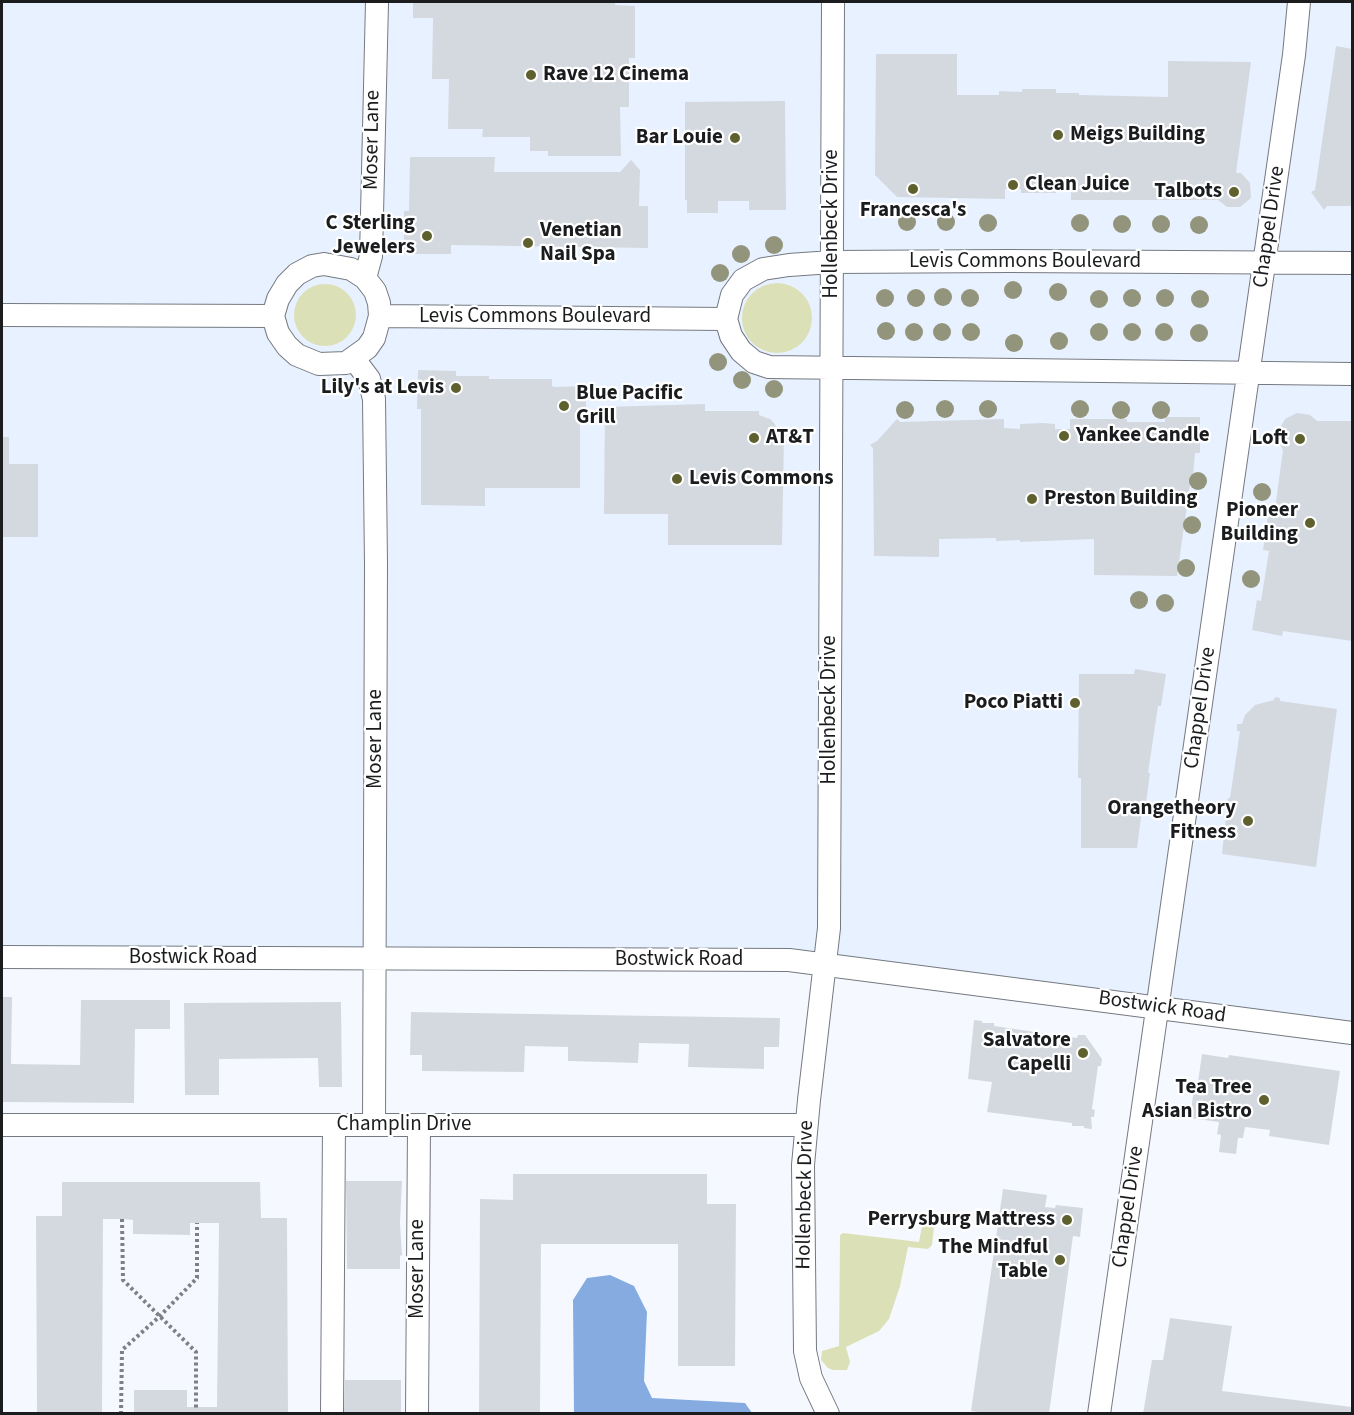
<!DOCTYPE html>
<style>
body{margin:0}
#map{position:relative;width:1354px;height:1415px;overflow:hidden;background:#f5f9ff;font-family:"Source Sans 3",sans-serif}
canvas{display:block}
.frame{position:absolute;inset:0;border:3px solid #1a1c1e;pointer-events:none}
</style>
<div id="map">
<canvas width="1354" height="1415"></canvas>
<div class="frame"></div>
</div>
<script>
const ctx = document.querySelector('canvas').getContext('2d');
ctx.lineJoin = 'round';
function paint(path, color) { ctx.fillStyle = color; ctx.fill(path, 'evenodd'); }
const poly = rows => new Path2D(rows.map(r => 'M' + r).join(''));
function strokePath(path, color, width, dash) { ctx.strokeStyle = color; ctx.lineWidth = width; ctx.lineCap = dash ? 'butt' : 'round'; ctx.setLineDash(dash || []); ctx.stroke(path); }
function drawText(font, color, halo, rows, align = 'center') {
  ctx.font = font + ' "Source Sans 3",sans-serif'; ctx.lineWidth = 4.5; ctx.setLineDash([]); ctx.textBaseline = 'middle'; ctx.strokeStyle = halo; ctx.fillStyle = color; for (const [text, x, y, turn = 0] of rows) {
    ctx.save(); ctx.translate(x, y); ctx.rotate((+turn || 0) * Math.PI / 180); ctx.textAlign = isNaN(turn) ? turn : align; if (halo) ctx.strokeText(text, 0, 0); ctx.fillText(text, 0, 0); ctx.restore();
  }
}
paint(poly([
 [2,2,1352,2,1352,1023,851,968,2,957]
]), '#e8f1ff');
paint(poly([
 '742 318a35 35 0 1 1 70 0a35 35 0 1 1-70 0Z',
 '294 315a31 31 0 1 1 62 0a31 31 0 1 1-62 0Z',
 [927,1222,932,1223,934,1227,932,1245,928,1249,908,1247,900,1286,889,1319,879,1331,846,1347,850,1362,847,1370,833,1370,828,1368,821,1360,822,1351,839,1346,840,1235,843,1233,919,1242,922,1226]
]), '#dce0b6');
paint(poly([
 [610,1275,634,1286,647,1312,644,1381,652,1398,745,1403,752,1413,574,1413,573,1300,587,1278]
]), '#85abe1');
paint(poly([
 [413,2,615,2,615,5,635,6,635,58,629,58,629,107,620,107,621,156,548,156,548,151,530,151,530,137,482,137,483,129,448,129,449,79,432,79,433,18,413,18],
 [1336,46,1352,49,1352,206,1327,206,1324,210,1311,192,1315,190],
 [876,54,957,54,957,95,999,95,999,91,1022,92,1022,89,1056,89,1056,93,1079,93,1079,95,1168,97,1168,61,1251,62,1236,173,1241,173,1250,183,1251,198,1240,207,1227,207,1218,200,1071,200,1071,189,1056,189,1056,193,1021,193,1021,189,1005,189,1005,199,897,197,875,175],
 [785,101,786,210,749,210,749,201,718,201,718,213,687,213,687,200,685,200,685,102],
 [410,157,495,157,494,172,620,172,631,160,640,170,639,206,648,206,648,248,451,245,451,254,404,254,404,211,409,211],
 [418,370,456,371,456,376,489,376,489,379,552,379,552,386,554,387,586,386,586,409,580,410,580,488,485,488,485,506,421,505,421,409,417,409],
 [705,404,705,411,759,411,759,415,770,419,775,424,778,435,784,435,782,545,668,545,668,514,604,514,605,407],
 [1297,413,1310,415,1317,421,1352,421,1352,641,1283,631,1282,636,1252,630,1257,600,1261,601,1269,551,1263,550,1268,515,1274,516,1283,450,1279,443,1279,430,1285,419],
 [1165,417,1200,417,1200,453,1195,453,1193,477,1191,477,1177,576,1094,575,1094,539,1020,542,1020,540,996,541,996,538,939,539,939,557,874,556,873,448,870,445,877,441,897,419,900,422,1004,419,1004,428,1020,429,1020,424,1043,423,1055,424,1055,429,1070,429,1070,419,1127,419,1127,422,1165,422],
 [2,437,9,437,9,464,38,464,38,537,2,537],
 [1135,669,1166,674,1161,706,1158,706,1148,773,1150,773,1146,803,1143,802,1137,848,1081,848,1081,778,1078,778,1079,674,1134,674],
 [1275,697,1280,698,1280,701,1337,709,1316,867,1222,854,1228,798,1230,798,1240,731,1237,731,1237,724,1242,724,1245,715,1255,705,1274,700],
 [2,997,12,997,11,1064,80,1065,81,1000,170,1000,170,1029,135,1029,134,1103,2,1102],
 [341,1002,342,1087,319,1087,318,1058,219,1059,219,1095,185,1095,184,1003],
 [411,1012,780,1018,779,1047,764,1047,764,1069,688,1067,689,1044,639,1043,638,1063,568,1061,568,1047,525,1046,524,1072,422,1071,422,1055,410,1055],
 [974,1020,982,1021,982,1023,994,1023,994,1026,1077,1038,1078,1035,1085,1035,1102,1059,1101,1066,1098,1066,1092,1109,1095,1110,1094,1117,1091,1117,1092,1129,1084,1128,1084,1126,1072,1126,1072,1123,987,1112,992,1082,968,1079],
 [1202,1054,1228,1058,1229,1055,1340,1071,1329,1145,1269,1136,1270,1130,1245,1127,1243,1138,1238,1138,1236,1154,1219,1152,1221,1135,1217,1134,1219,1122,1190,1118,1195,1081,1198,1082],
 [513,1174,707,1174,707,1204,736,1204,735,1366,678,1366,678,1244,541,1244,540,1414,479,1414,480,1199,513,1200],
 [346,1181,402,1181,400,1223,402,1256,400,1255,400,1269,347,1269],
 [62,1182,260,1182,261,1218,287,1218,288,1414,134,1414,134,1390,187,1390,187,1407,217,1407,219,1223,190,1223,190,1235,133,1234,133,1220,122,1219,103,1219,102,1414,37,1414,36,1216,62,1216],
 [1003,1189,1047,1195,1045,1207,1055,1208,1056,1205,1083,1208,1080,1237,1073,1236,1049,1414,993,1414,971,1411],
 [1170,1318,1232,1326,1222,1391,1352,1407,1352,1414,1143,1414,1152,1360,1163,1360],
 [345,1380,401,1380,401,1414,344,1413]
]), '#d4d9e0');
const street = poly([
 [1352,263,1010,261,832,262,789,265,763,269,743,280,732,295,726,319,731,336,741,351,754,362,769,367,1352,374],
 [324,264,351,269,365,278,375,291,379,303,380,316,374,338,367,348,346,363,319,364,297,355,287,346,278,333,273,316,278,299,287,284,297,274,312,266,324,264],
 [365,278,371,256,377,2],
 [3,315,273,316],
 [380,316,726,319],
 [354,359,369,379,374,399,376,564,374,1125],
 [2,957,789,960,1352,1033],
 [2,1125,806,1125],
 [332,1414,334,1125],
 [417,1414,419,1125],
 [828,1414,811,1378,805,1351,803,1165,809,1100,829,928,833,2],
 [1099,1414,1294,55,1299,2]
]);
strokePath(street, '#757a80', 24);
strokePath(poly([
 [122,1219,123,1280,196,1352,196,1408],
 [121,1414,122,1350,160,1316,197,1278,197,1223]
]), '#7d8084', 4, [3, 3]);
strokePath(street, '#fff', 22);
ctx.fillStyle = '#92957b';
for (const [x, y] of [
 [907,222],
 [946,222],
 [988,223],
 [1080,223],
 [1122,224],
 [1161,224],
 [1199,225],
 [774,245],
 [741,254],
 [720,273],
 [1013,290],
 [1058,292],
 [943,297],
 [885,298],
 [916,298],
 [970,298],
 [1132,298],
 [1165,298],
 [1099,299],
 [1200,299],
 [886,331],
 [914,332],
 [942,332],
 [971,332],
 [1099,332],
 [1132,332],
 [1164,332],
 [1199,333],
 [1059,341],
 [1014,343],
 [718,362],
 [742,380],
 [774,389],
 [945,409],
 [988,409],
 [1080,409],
 [905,410],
 [1121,410],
 [1161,410],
 [1198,481],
 [1262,492],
 [1192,525],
 [1186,568],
 [1251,579],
 [1139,600],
 [1165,603]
]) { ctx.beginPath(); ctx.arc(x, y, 9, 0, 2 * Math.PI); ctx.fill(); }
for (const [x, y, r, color] of [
 [531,75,6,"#5e612e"],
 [1058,135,6,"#5e612e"],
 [735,138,6,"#5e612e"],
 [1013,185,6,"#5e612e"],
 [913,189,6,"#5e612e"],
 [1234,192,6,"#5e612e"],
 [427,236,6,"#5e612e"],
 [528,243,6,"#5e612e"],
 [456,388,6,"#5e612e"],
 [564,406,6,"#5e612e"],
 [1064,436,6,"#5e612e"],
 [754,438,6,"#5e612e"],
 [1300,439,6,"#5e612e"],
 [677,479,6,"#5e612e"],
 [1032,499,6,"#5e612e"],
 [1310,523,6,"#5e612e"],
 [1075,703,6,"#5e612e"],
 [1248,821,6,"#5e612e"],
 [1083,1053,6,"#5e612e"],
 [1264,1100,6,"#5e612e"],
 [1067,1220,6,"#5e612e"],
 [1060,1260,6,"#5e612e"]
]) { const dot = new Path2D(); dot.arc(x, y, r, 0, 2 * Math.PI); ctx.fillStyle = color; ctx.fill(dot); strokePath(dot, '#fff', 2); }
drawText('bold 21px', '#1a1c1e', '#fff', [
 ["Rave 12 Cinema",543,75,"left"],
 ["Meigs Building",1070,135,"left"],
 ["Bar Louie",723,138],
 ["Clean Juice",1025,185,"left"],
 ["Talbots",1222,192],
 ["Francesca's",913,211,"center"],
 ["C Sterling",415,224],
 ["Jewelers",415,248],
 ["Venetian",540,231,"left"],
 ["Nail Spa",540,255,"left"],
 ["Lily's at Levis",444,388],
 ["Blue Pacific",576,394,"left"],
 ["Grill",576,418,"left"],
 ["Yankee Candle",1076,436,"left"],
 ["AT&T",766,438,"left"],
 ["Loft",1288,439],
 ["Levis Commons",689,479,"left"],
 ["Preston Building",1044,499,"left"],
 ["Pioneer",1298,511],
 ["Building",1298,535],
 ["Poco Piatti",1063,703],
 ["Orangetheory",1236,809],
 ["Fitness",1236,833],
 ["Salvatore",1071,1041],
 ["Capelli",1071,1065],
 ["Tea Tree",1252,1088],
 ["Asian Bistro",1252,1112],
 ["Perrysburg Mattress",1055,1220],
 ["The Mindful",1048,1248],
 ["Table",1048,1272]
], 'right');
drawText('21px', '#1a1c1e', '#fff', [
 ["Moser Lane",373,140,-89],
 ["Hollenbeck Drive",832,224,-90],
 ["Chappel Drive",1270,227,-82],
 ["Levis Commons Boulevard",1025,262],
 ["Levis Commons Boulevard",535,317],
 ["Chappel Drive",1201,708,-82],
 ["Hollenbeck Drive",830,710,-90],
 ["Moser Lane",376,739,-90],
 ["Bostwick Road",193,958],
 ["Bostwick Road",679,960],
 ["Bostwick Road",1162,1008,8],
 ["Champlin Drive",404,1125],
 ["Hollenbeck Drive",806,1195,-89],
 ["Chappel Drive",1129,1207,-82],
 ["Moser Lane",418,1269,-90]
]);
</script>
